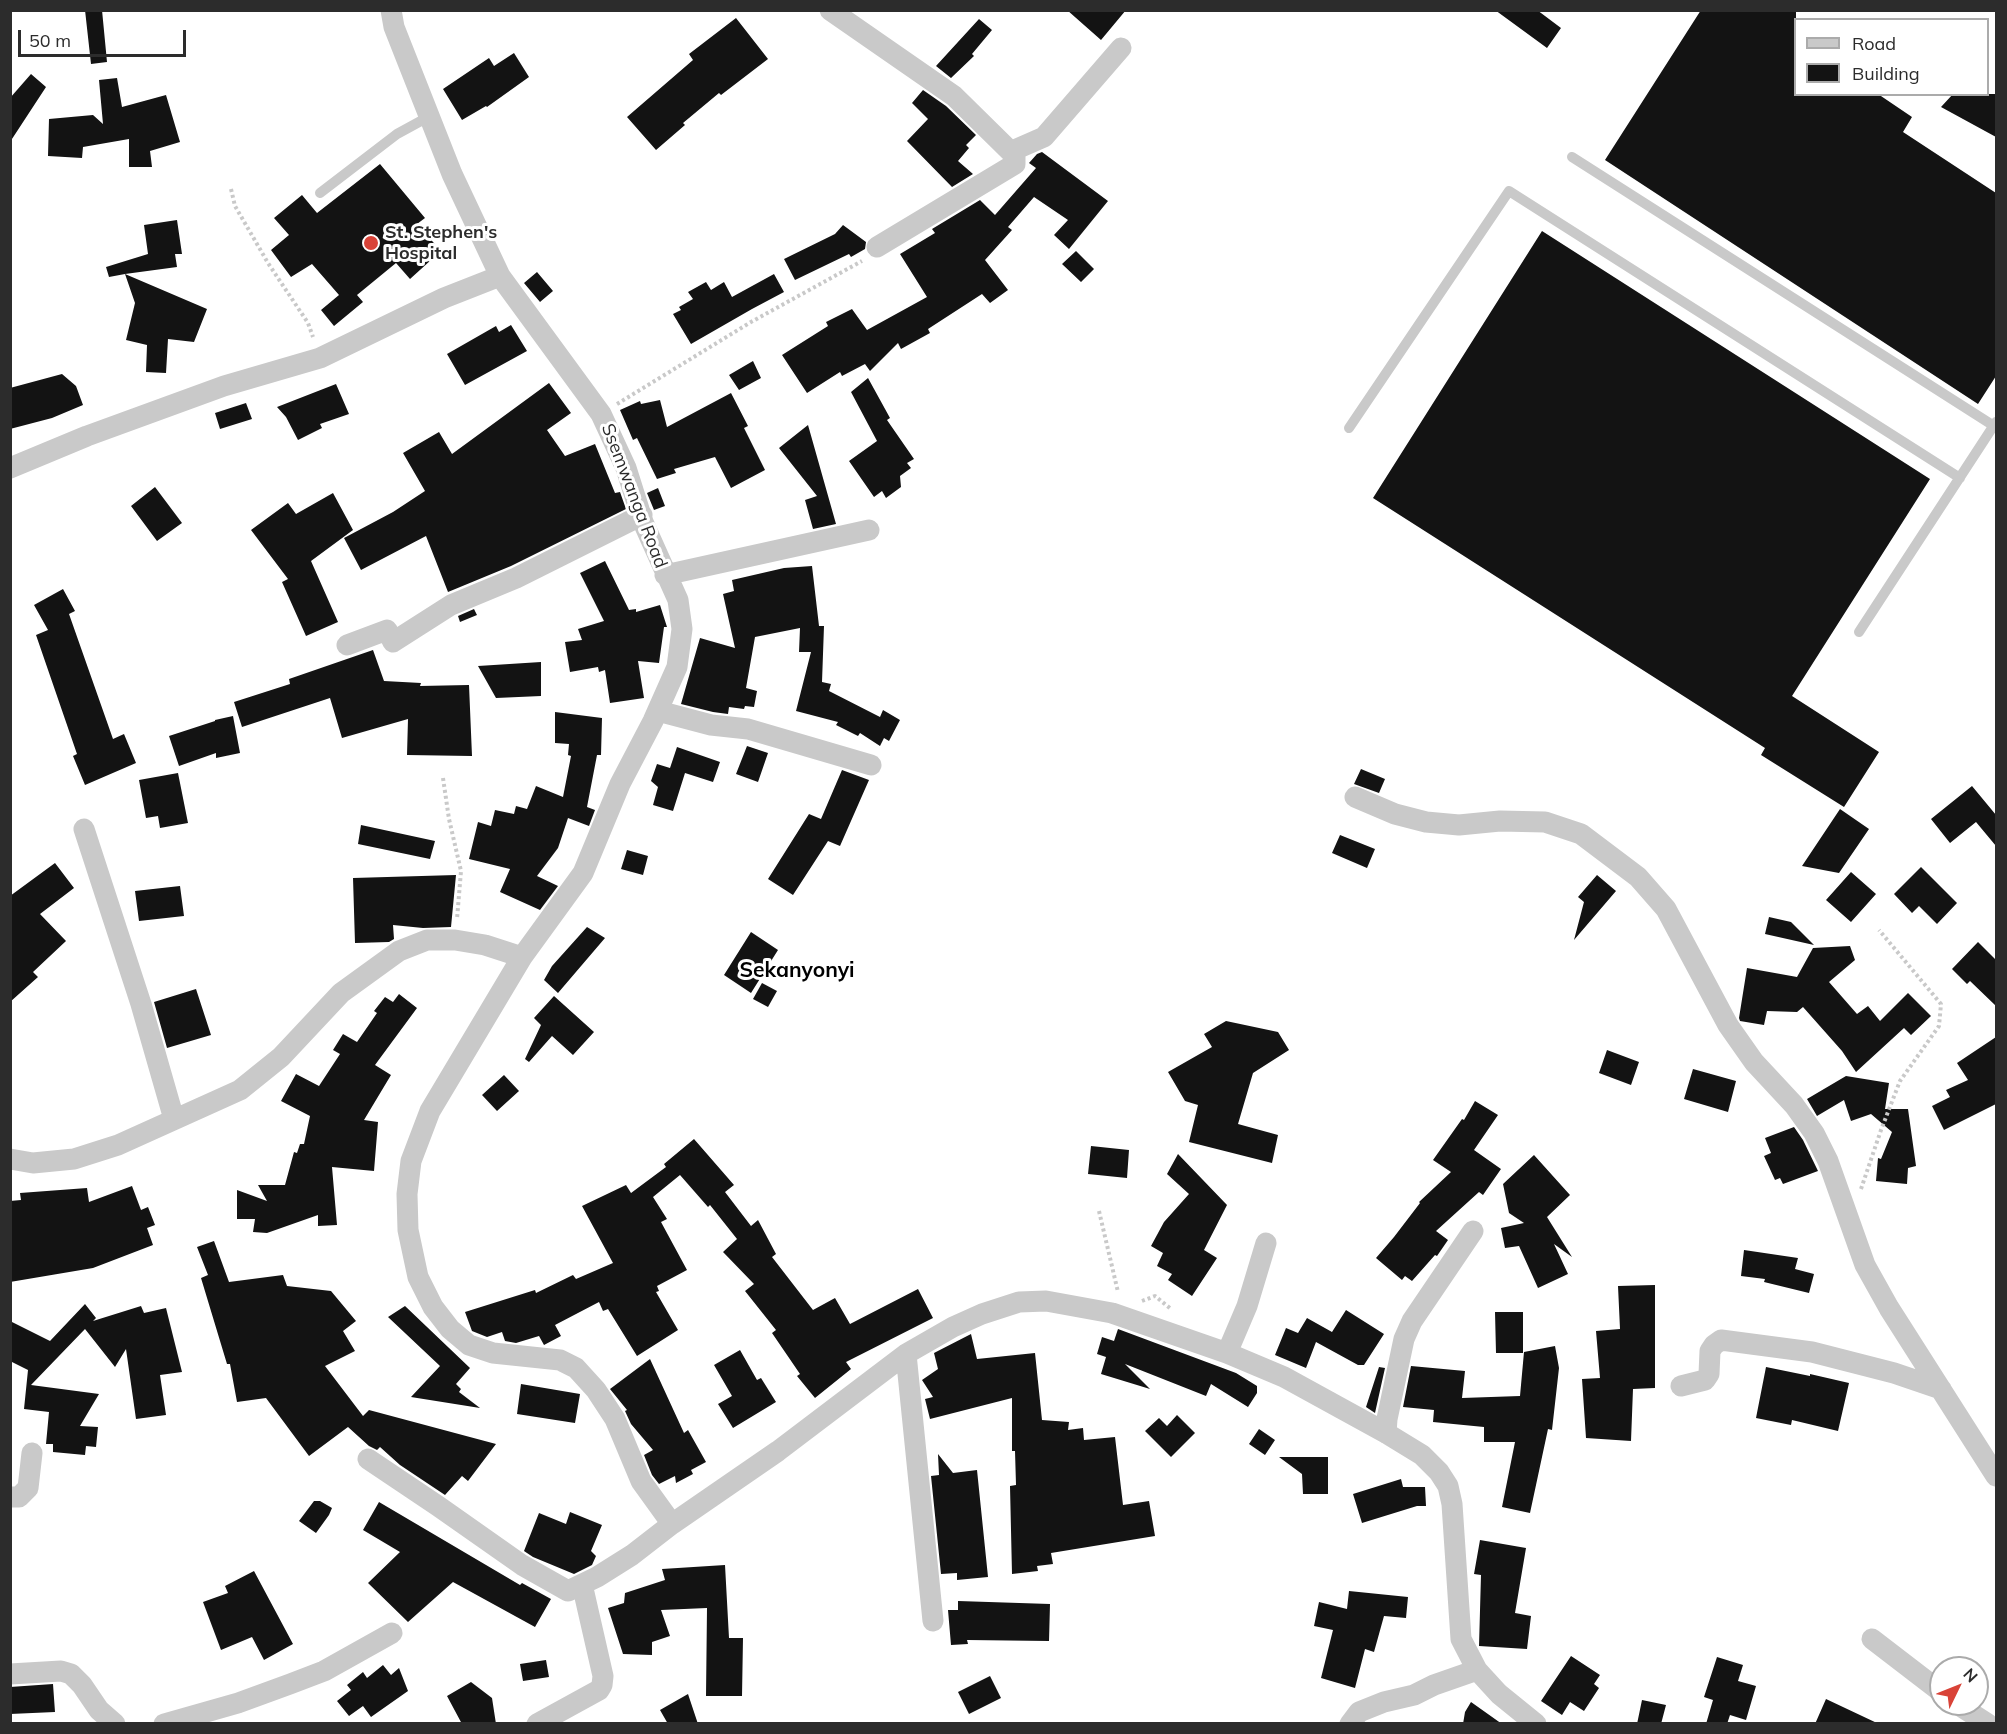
<!DOCTYPE html>
<style>
body{margin:0}
#map{position:relative;width:2007px;height:1734px;overflow:hidden;background:#fff;font-family:Mulish,sans-serif}
canvas{display:block}
.frame{position:absolute;inset:0;border:12px solid #2c2c2c;pointer-events:none}
.legend{position:absolute;left:1794px;top:18px;width:195px;height:78px;box-sizing:border-box;background:#fff;border:2px solid #ababab;margin:0;padding:8px 10px;list-style:none;font-size:18px;color:#2c2c2c}
.legend li{display:flex;align-items:center;gap:12px;height:30px}
.legend b{width:30px;border:2px solid #ababab}
.north{position:absolute;left:1929px;top:1656px;width:60px;height:60px;box-sizing:border-box;background:#fff;border:2px solid #ababab;border-radius:50%;rotate:47deg;font-size:16px;font-weight:700;line-height:24px;text-align:center;color:#2c2c2c}
.north::after{content:'';display:block;margin:auto;width:21px;height:27px;background:#d94338;clip-path:polygon(50% 0,100% 100%,50% 72%,0 100%)}
.scale{position:absolute;left:18px;top:30px;width:168px;height:27px;box-sizing:border-box;border:3px solid #2c2c2c;border-top:0;padding-left:8px;font-size:18px;line-height:21px;white-space:nowrap;color:#2c2c2c;-webkit-text-stroke:4px #fff;paint-order:stroke}
</style>
<div id="map">
<canvas width="2007" height="1734"></canvas>
<div class="frame"></div>
<ul class="legend">
<li><b style="height:8px;background:#c9c9c9"></b>Road</li>
<li><b style="height:16px;background:#131313"></b>Building</li>
</ul>
<div class="north">N</div>
<div class="scale">50 m</div>
</div>
<script>
const ctx = document.querySelector('canvas').getContext('2d');
ctx.lineJoin = 'round';
function paint(path, color) { ctx.fillStyle = color; ctx.fill(path, 'evenodd'); }
const poly = rows => new Path2D(rows.map(r => 'M' + r).join(''));
function strokePath(path, color, width, dash) { ctx.strokeStyle = color; ctx.lineWidth = width; ctx.lineCap = dash ? 'butt' : 'round'; ctx.setLineDash(dash || []); ctx.stroke(path); }
function drawText(font, color, halo, rows, align = 'center') {
  ctx.font = font + ' Mulish,sans-serif'; ctx.lineWidth = 6; ctx.setLineDash([]); ctx.textBaseline = 'middle'; ctx.strokeStyle = halo; ctx.fillStyle = color; for (const [text, x, y, turn = 0] of rows) {
    ctx.save(); ctx.translate(x, y); ctx.rotate((+turn || 0) * Math.PI / 180); ctx.textAlign = isNaN(turn) ? turn : align; if (halo) ctx.strokeText(text, 0, 0); ctx.fillText(text, 0, 0); ctx.restore();
  }
}
paint(poly([
 [85,10,102,10,107,62,91,64],
 [1067,10,1126,10,1101,40],
 [1495,10,1537,10,1561,28,1547,48],
 [1701,10,1796,10,1796,94,1878,94,1912,117,1903,132,1996,193,1996,376,1978,404,1605,160],
 [736,18,768,59,721,95,719,93,683,123,685,125,656,150,627,117,693,60,689,54],
 [979,19,992,30,972,54,974,56,951,78,936,66],
 [514,53,529,77,487,107,486,106,462,120,443,89,489,58,494,66],
 [31,74,46,87,10,142,10,98],
 [117,78,122,107,166,95,180,142,150,151,152,167,129,167,129,139,83,147,82,158,48,156,49,119,93,115,103,124,99,80],
 [923,90,946,106,976,135,966,145,969,148,958,161,973,174,952,187,907,141,928,119,912,103],
 [1953,94,1996,94,1996,137,1941,107],
 [1042,152,1108,201,1069,249,1054,235,1068,220,1034,197,1008,227,1012,230,985,260,1008,290,990,303,982,294,928,329,930,333,901,349,898,343,870,371,865,364,842,376,840,372,807,393,782,355,828,326,826,322,852,309,867,330,927,297,900,254,935,233,932,229,980,200,995,215,1036,168,1029,163,1037,154],
 [380,164,425,218,417,224,441,251,410,279,396,263,357,295,363,302,334,326,321,310,339,295,312,264,291,277,271,250,289,235,274,218,302,195,317,213],
 [177,220,182,254,175,254,177,267,125,274,207,309,194,342,168,339,166,373,146,372,147,345,126,340,135,303,125,274,109,277,106,267,148,254,144,225],
 [843,225,866,242,865,249,851,257,849,254,795,280,784,259,835,234],
 [1542,231,1930,479,1792,696,1879,752,1844,807,1761,755,1765,748,1373,498],
 [1076,251,1094,269,1081,282,1062,264],
 [537,272,553,291,540,302,524,283],
 [774,274,784,292,752,309,691,344,673,314,681,310,679,307,693,299,688,292,706,282,711,290,724,282,732,297],
 [511,325,527,351,465,385,447,354,496,326,499,332],
 [753,361,761,378,739,390,729,375],
 [62,374,76,386,83,405,52,418,10,429,10,388],
 [868,378,890,418,887,420,914,459,907,463,911,468,900,476,901,487,886,498,882,491,874,497,849,461,877,441,851,392],
 [549,383,571,413,547,430,565,456,595,444,615,493,620,492,626,509,511,566,448,592,426,536,361,570,344,538,393,512,425,491,403,453,439,432,452,454],
 [336,384,349,414,320,424,322,428,298,440,286,417,277,407],
 [731,393,748,426,744,428,765,470,731,488,715,457,674,469,676,473,657,479,637,438,633,440,620,410,640,401,641,404,660,400,667,427],
 [246,403,252,419,220,429,215,413],
 [808,425,836,524,813,529,805,500,817,496,779,448],
 [155,487,182,523,157,541,131,506],
 [658,488,665,506,654,510,647,493],
 [333,493,353,530,311,561,338,622,306,636,282,582,288,579,251,530,288,503,296,514],
 [605,561,629,610,636,609,636,612,660,605,667,627,664,627,659,663,638,661,644,698,610,703,605,670,599,672,598,667,570,672,565,642,582,640,578,629,604,621,580,573],
 [812,566,819,626,824,626,822,682,831,684,829,691,880,717,883,710,900,720,889,741,884,738,880,746,860,733,858,736,836,725,838,722,796,711,811,652,799,652,800,628,755,637,746,688,757,691,754,707,745,706,744,709,729,707,728,714,713,712,681,704,700,638,735,648,723,594,734,591,732,580,784,568],
 [63,589,75,611,69,614,113,739,124,734,136,763,85,785,73,756,77,754,36,635,48,630,34,605],
 [474,609,477,615,460,622,458,616],
 [373,650,384,681,421,683,420,686,469,685,472,756,407,755,408,719,342,738,330,698,242,727,234,702,290,684,289,679],
 [541,662,541,696,496,698,478,666],
 [555,712,602,718,601,755,597,755,587,807,595,810,589,826,568,818,558,848,537,876,558,886,540,910,500,892,510,869,469,859,478,822,491,826,495,810,514,814,516,806,527,809,536,786,563,797,571,756,568,755,569,744,555,743],
 [233,716,240,753,216,758,216,753,179,766,169,736,215,721,215,720],
 [747,746,768,753,758,782,736,774],
 [677,747,720,762,713,782,685,773,673,811,653,805,658,787,651,781,657,764,670,768],
 [1361,769,1385,779,1379,793,1354,784],
 [842,770,869,780,840,846,828,841,793,895,768,879,809,814,821,819],
 [178,773,188,823,160,828,158,816,146,818,139,780],
 [1972,786,1996,815,1996,846,1976,822,1950,843,1931,819],
 [1840,809,1869,829,1839,873,1802,866],
 [361,825,435,841,430,859,358,844],
 [1340,835,1375,849,1367,868,1332,853],
 [627,850,648,856,643,875,621,869],
 [55,863,74,888,40,914,66,941,33,972,38,977,10,1002,10,896],
 [1921,867,1957,903,1937,924,1919,906,1912,913,1894,894],
 [1851,872,1876,894,1851,922,1826,900],
 [456,875,451,927,423,928,393,925,394,939,389,942,355,943,353,878],
 [1597,875,1616,891,1574,940,1584,902,1578,897],
 [180,886,184,916,139,921,135,891],
 [1769,917,1791,922,1814,945,1765,934],
 [587,927,605,938,558,993,544,980,552,966],
 [751,932,778,950,751,993,724,975],
 [1978,942,1996,960,1996,1006,1970,981,1967,984,1952,969],
 [1850,946,1855,960,1829,982,1857,1014,1868,1006,1880,1021,1908,993,1931,1016,1911,1035,1904,1028,1856,1072,1842,1051,1803,1007,1797,1012,1767,1011,1764,1025,1740,1021,1739,1018,1747,968,1797,977,1813,948],
 [762,983,777,991,768,1007,753,999],
 [196,989,211,1035,167,1048,154,1002],
 [399,994,417,1008,375,1065,391,1075,364,1120,378,1122,374,1171,332,1167,337,1225,318,1226,318,1215,267,1233,253,1232,255,1219,237,1219,237,1190,267,1201,258,1185,285,1185,294,1152,297,1153,300,1144,304,1144,310,1116,281,1101,296,1074,319,1086,340,1054,333,1050,343,1034,357,1042,377,1013,374,1011,385,997,393,1002],
 [554,996,594,1032,573,1055,552,1036,529,1062,525,1059,541,1025,534,1018],
 [1226,1021,1278,1032,1289,1050,1253,1073,1238,1124,1278,1135,1272,1163,1189,1142,1198,1105,1185,1101,1168,1072,1212,1047,1204,1034],
 [1996,1037,1996,1104,1944,1130,1932,1106,1950,1097,1946,1090,1968,1080,1957,1063],
 [1607,1050,1639,1062,1631,1085,1599,1073],
 [1693,1069,1736,1081,1728,1112,1684,1099],
 [504,1075,519,1091,497,1111,482,1095],
 [1846,1076,1889,1083,1885,1109,1908,1109,1916,1166,1908,1168,1907,1184,1876,1181,1878,1158,1881,1159,1892,1132,1871,1114,1851,1121,1844,1100,1817,1116,1807,1099],
 [1475,1101,1498,1115,1474,1150,1501,1169,1483,1195,1479,1192,1436,1231,1448,1240,1437,1256,1435,1255,1412,1281,1405,1276,1402,1280,1376,1258,1394,1237,1420,1203,1419,1202,1451,1172,1433,1160,1462,1119,1464,1120],
 [1794,1127,1803,1140,1818,1171,1783,1184,1780,1178,1775,1180,1764,1156,1771,1153,1765,1138],
 [694,1139,734,1185,725,1192,751,1226,758,1220,776,1254,772,1257,813,1310,835,1298,850,1324,918,1289,933,1318,846,1362,851,1369,815,1398,797,1376,800,1374,772,1333,776,1330,745,1291,754,1284,723,1252,737,1239,710,1205,708,1207,680,1175,653,1197,667,1219,661,1222,687,1270,657,1286,659,1291,656,1292,678,1330,637,1356,608,1309,603,1311,599,1302,555,1325,561,1336,544,1345,539,1336,516,1343,505,1341,502,1332,487,1337,472,1331,465,1312,535,1290,536,1293,573,1275,576,1279,613,1263,582,1206,626,1185,631,1193,666,1167,664,1164],
 [1091,1146,1129,1150,1127,1178,1088,1174],
 [1178,1154,1227,1205,1204,1250,1217,1258,1192,1296,1168,1280,1172,1274,1157,1266,1163,1253,1151,1246,1164,1222,1189,1194,1167,1174],
 [1534,1155,1570,1195,1547,1217,1572,1257,1554,1244,1568,1274,1538,1288,1519,1246,1505,1248,1501,1228,1524,1223,1509,1213,1503,1184],
 [132,1186,141,1210,148,1207,155,1225,147,1228,153,1245,93,1268,10,1282,10,1201,21,1200,20,1193,87,1188,89,1202],
 [214,1241,229,1282,283,1275,287,1286,331,1291,356,1321,343,1331,355,1351,325,1366,363,1416,369,1410,496,1444,468,1481,462,1476,445,1495,400,1465,380,1447,377,1450,369,1446,348,1427,309,1456,266,1398,237,1402,230,1364,227,1364,201,1278,208,1275,197,1247],
 [1744,1250,1798,1258,1795,1269,1814,1274,1809,1293,1764,1282,1765,1279,1741,1276],
 [1655,1285,1655,1388,1633,1389,1631,1441,1586,1438,1582,1379,1600,1378,1596,1331,1620,1329,1618,1286],
 [85,1304,96,1318,93,1321,141,1306,144,1313,166,1308,182,1372,160,1375,166,1415,136,1419,126,1349,115,1367,85,1329,31,1385,99,1394,80,1426,98,1427,96,1447,86,1446,85,1455,53,1452,53,1444,46,1444,49,1412,24,1409,28,1370,10,1361,10,1321,50,1341],
 [405,1306,470,1368,456,1384,461,1389,459,1392,480,1408,411,1397,440,1366,388,1317],
 [1346,1310,1384,1334,1364,1365,1358,1365,1316,1342,1306,1368,1275,1355,1286,1328,1298,1333,1307,1318,1332,1332],
 [1495,1312,1523,1312,1523,1353,1496,1353],
 [1118,1329,1236,1373,1257,1386,1257,1393,1248,1407,1211,1384,1206,1396,1125,1364,1150,1389,1101,1374,1106,1357,1097,1354,1102,1337,1114,1341],
 [971,1334,977,1359,1035,1353,1042,1420,1069,1422,1068,1430,1083,1428,1084,1440,1115,1437,1123,1505,1149,1501,1155,1536,1051,1553,1053,1564,1037,1566,1038,1571,1012,1574,1010,1486,1016,1485,1015,1451,1012,1451,1012,1398,930,1419,925,1399,933,1397,922,1380,938,1369,934,1353],
 [1555,1346,1559,1368,1552,1430,1548,1429,1530,1513,1502,1507,1515,1442,1484,1442,1484,1427,1433,1422,1434,1410,1403,1407,1411,1366,1465,1371,1462,1398,1520,1396,1524,1352],
 [740,1350,757,1380,761,1378,776,1402,733,1428,718,1404,732,1396,714,1365],
 [650,1359,684,1433,688,1430,706,1462,691,1470,693,1474,676,1483,675,1476,659,1484,652,1475,644,1455,653,1450,631,1424,625,1411,627,1410,610,1389],
 [1379,1367,1385,1368,1375,1413,1366,1407],
 [1766,1367,1810,1376,1810,1374,1849,1383,1838,1431,1792,1420,1791,1425,1756,1418],
 [521,1384,580,1394,575,1423,517,1414],
 [1177,1415,1195,1433,1171,1457,1145,1431,1159,1418,1167,1426],
 [1259,1429,1275,1440,1265,1455,1249,1444],
 [938,1454,953,1473,977,1470,988,1577,957,1580,957,1573,941,1574,931,1476,939,1475],
 [1279,1457,1328,1457,1328,1494,1303,1494,1302,1474],
 [1401,1479,1403,1487,1425,1487,1426,1506,1417,1506,1362,1523,1353,1494],
 [314,1501,320,1501,332,1508,329,1515,316,1533,299,1521],
 [379,1502,520,1585,522,1583,551,1599,535,1627,453,1582,408,1622,368,1583,400,1552,363,1530],
 [570,1512,602,1525,591,1551,596,1556,592,1565,574,1574,533,1557,524,1551,539,1513,566,1524],
 [1480,1540,1526,1548,1515,1613,1531,1616,1527,1649,1479,1646,1481,1575,1474,1574],
 [725,1565,729,1638,743,1638,742,1696,706,1696,707,1608,661,1610,670,1636,652,1642,652,1655,623,1654,608,1608,624,1603,625,1593,665,1580,662,1569],
 [254,1571,293,1644,264,1660,252,1637,221,1650,203,1602,228,1593,225,1586],
 [1349,1591,1408,1597,1406,1618,1384,1616,1374,1652,1365,1649,1355,1688,1321,1678,1333,1630,1314,1626,1319,1602,1347,1609],
 [958,1601,1050,1604,1049,1641,967,1640,968,1644,951,1645,948,1610,958,1610],
 [1571,1656,1600,1675,1594,1684,1599,1688,1584,1711,1570,1702,1562,1715,1541,1701],
 [1717,1657,1743,1665,1738,1681,1756,1686,1746,1720,1730,1715,1727,1724,1706,1724,1713,1700,1704,1697],
 [546,1660,549,1677,523,1681,520,1664],
 [383,1665,391,1675,399,1668,408,1691,371,1717,363,1706,349,1716,337,1701,351,1690,347,1685,363,1672,367,1678],
 [990,1676,1001,1698,969,1714,958,1692],
 [471,1682,492,1698,496,1724,462,1724,447,1696],
 [53,1684,55,1712,10,1714,10,1687],
 [688,1694,698,1724,668,1724,660,1710],
 [1826,1699,1879,1724,1815,1724],
 [1642,1700,1666,1705,1661,1724,1637,1724],
 [1471,1702,1502,1724,1463,1724,1465,1712]
]), '#131313');
strokePath(poly([
 [231,189,235,206,268,263,308,323,313,337],
 [617,404,751,322,862,261],
 [443,778,449,819,461,871,457,919],
 [1861,1189,1881,1130,1900,1081,1939,1026,1941,1004,1879,930],
 [1099,1211,1118,1292],
 [1142,1301,1155,1296,1171,1309]
]), '#c9c9c9', 4, [3, 3]);
strokePath(poly([
 [1572,157,1994,426],
 [320,193,397,134,430,116],
 [1349,428,1509,191,1960,478],
 [1859,632,1996,422]
]), '#c9c9c9', 10);
strokePath(poly([
 [391,10,394,27,452,174,500,276,601,414,626,468,643,522,678,600,682,629,677,667,653,721,620,784,583,873,522,957,430,1111,411,1161,407,1194,408,1230,418,1277,433,1307,450,1329,469,1345,493,1353,560,1360,576,1368,596,1390,615,1419,641,1481,672,1524],
 [830,10,954,96,1015,156,1015,164,877,247],
 [1012,151,1044,137,1121,48],
 [10,468,87,436,224,386,320,358,444,298,500,276],
 [665,575,869,530],
 [347,645,387,630,393,642,451,605,516,578,642,515],
 [658,711,711,725,748,729,871,765],
 [1355,797,1395,814,1426,822,1459,825,1500,821,1545,822,1581,834,1638,877,1666,909,1728,1025,1754,1062,1794,1105,1814,1133,1828,1161,1865,1265,1889,1308,1996,1476],
 [84,829,141,1004,174,1119],
 [10,1159,33,1163,74,1159,118,1145,240,1090,281,1057,341,993,399,951,427,940,455,940,485,945,522,957],
 [1227,1353,1247,1306,1266,1243],
 [906,1354,933,1621],
 [1681,1386,1705,1380,1709,1374,1710,1351,1714,1345,1721,1340,1812,1352,1894,1373,1941,1389],
 [1386,1433,1387,1419,1404,1339,1412,1321,1473,1231],
 [368,1459,438,1506,522,1565,568,1591,597,1577,632,1555,672,1524,778,1451,906,1354,953,1327,982,1314,1019,1302,1046,1301,1112,1313,1227,1353,1284,1377,1386,1433,1422,1455,1439,1472,1448,1486,1452,1504,1461,1639,1477,1670,1499,1694,1536,1724],
 [10,1497,19,1497,28,1488,32,1453],
 [1872,1639,1941,1692],
 [10,1674,61,1671,71,1674,82,1685,99,1710,115,1724],
 [1957,1704,1988,1724],
 [164,1724,238,1703,290,1684,324,1671,392,1633],
 [537,1724,599,1690,602,1685,603,1676,582,1584],
 [1350,1724,1359,1712,1384,1702,1414,1695,1434,1685,1477,1670]
]), '#c9c9c9', 21);
for (const [x, y, r, color] of [
 [371,243,8,"#d94338"]
]) { const dot = new Path2D(); dot.arc(x, y, r, 0, 2 * Math.PI); ctx.fillStyle = color; ctx.fill(dot); strokePath(dot, '#fff', 2); }
drawText('bold 18px', '#2c2c2c', '#fff', [
 ["St. Stephen's",385,233],
 ["Hospital",385,254]
], 'left');
drawText('18px', '#2c2c2c', '#fff', [
 ["Ssemwanga Road",634,496,69]
]);
drawText('bold 21px', '#000', '#fff', [
 ["Sekanyonyi",797,971]
]);
</script>
